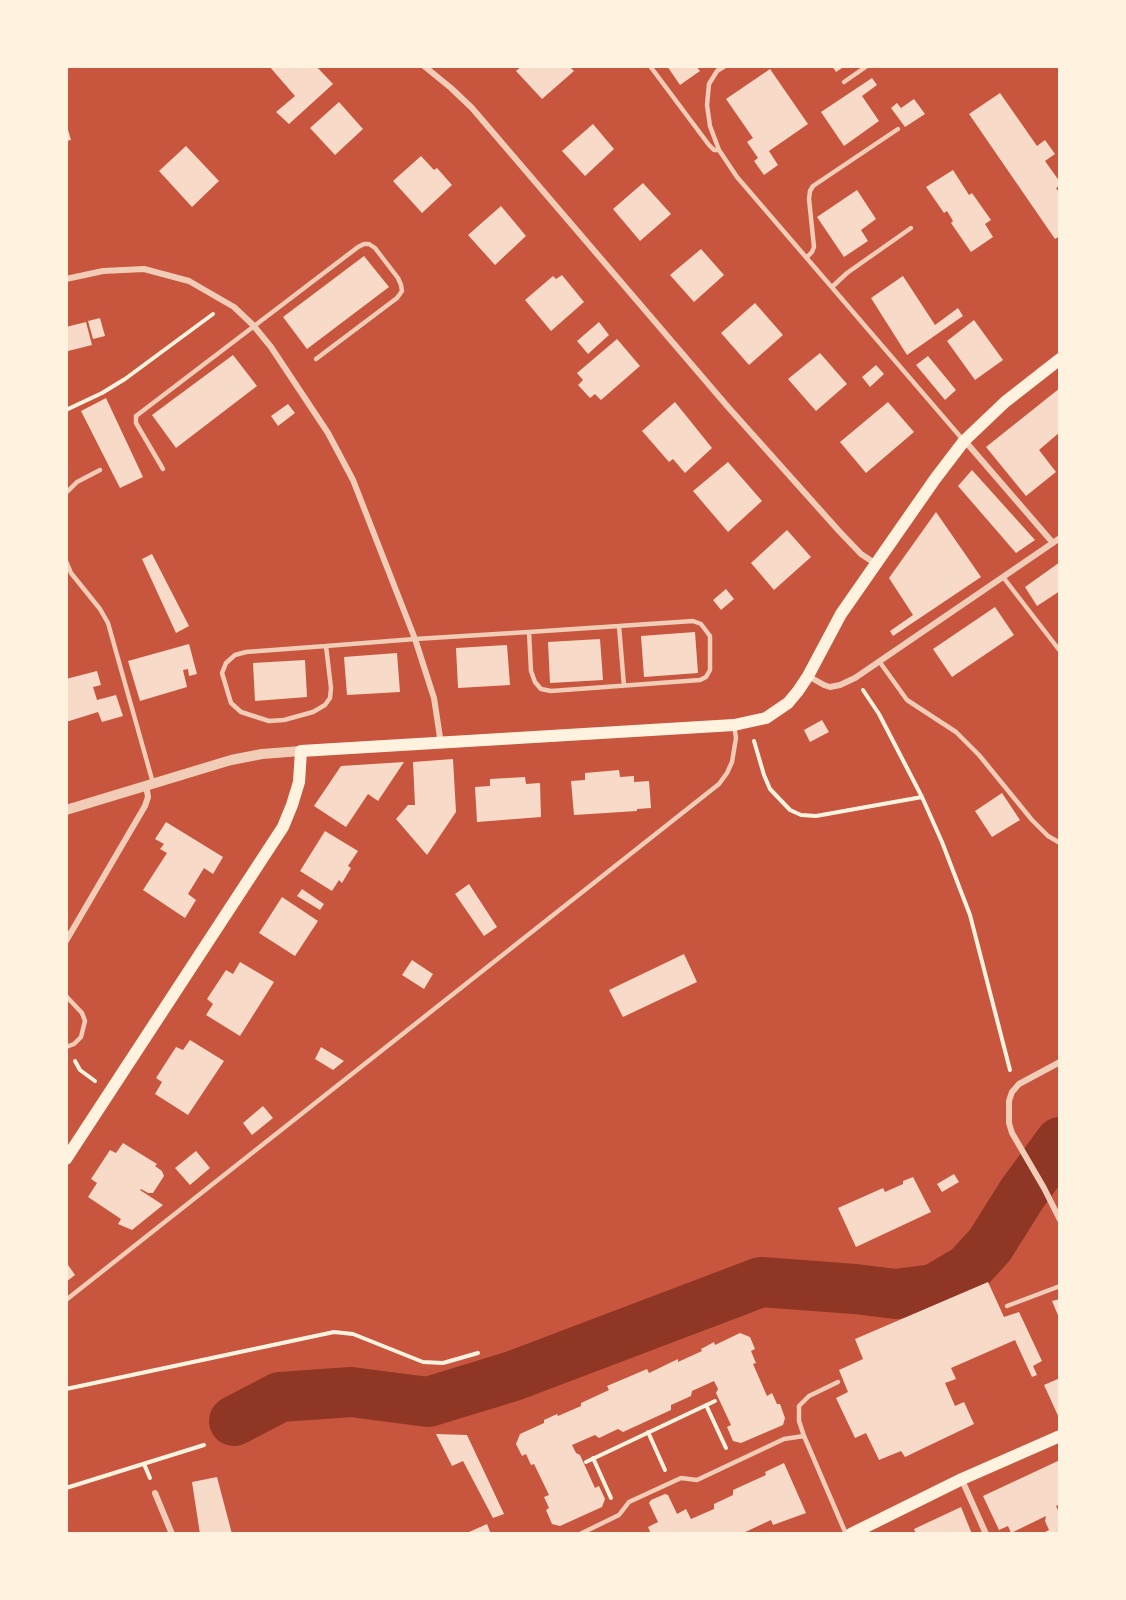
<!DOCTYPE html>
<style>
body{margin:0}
#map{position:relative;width:1126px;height:1600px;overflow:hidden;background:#c8553d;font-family:"PT Sans Narrow",sans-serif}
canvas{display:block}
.frame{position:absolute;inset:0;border:68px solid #fff3e0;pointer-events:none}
</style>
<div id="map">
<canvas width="1126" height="1600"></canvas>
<div class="frame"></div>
</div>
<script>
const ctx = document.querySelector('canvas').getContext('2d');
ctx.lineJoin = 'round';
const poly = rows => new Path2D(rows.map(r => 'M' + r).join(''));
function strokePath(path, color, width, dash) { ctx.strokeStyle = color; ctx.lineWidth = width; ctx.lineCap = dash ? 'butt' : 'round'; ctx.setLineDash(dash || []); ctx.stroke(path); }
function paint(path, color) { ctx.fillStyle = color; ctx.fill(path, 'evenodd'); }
strokePath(poly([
 [234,1421,280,1397,351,1392,428,1402,513,1376,761,1282,855,1289,896,1294,934,1289,968,1269,990,1245,1022,1194,1060,1142]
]), '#8f3625', 50);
paint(poly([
 [269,66,316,66,333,84,289,124,276,112,295,96],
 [522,66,569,66,574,71,542,99,516,71],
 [667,66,696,66,700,71,680,85],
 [832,66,845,66,836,72],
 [770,69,808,124,769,151,778,165,764,175,754,161,758,158,747,142,753,138,726,99],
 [872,78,877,85,862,96,879,121,844,146,821,112],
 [1000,93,1037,146,1045,140,1055,154,1045,161,1060,182,1060,186,1056,188,1060,194,1060,236,1055,239,969,114],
 [914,99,925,114,905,127,891,108,897,103,901,108],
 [339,102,363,129,335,155,310,128],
 [66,123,71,140,66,141],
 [593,124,614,149,585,176,562,151],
 [186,146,219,181,192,207,159,171],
 [421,156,434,170,437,168,452,185,422,213,393,181],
 [953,170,969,195,972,193,991,220,985,224,993,237,971,252,951,223,953,221,947,211,944,213,926,187],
 [643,183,671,214,640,241,613,209],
 [857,190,876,219,861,230,868,241,844,257,817,217],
 [501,206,526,236,495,265,468,235],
 [701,249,724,275,694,302,670,275],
 [364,256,389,287,307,349,283,317],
 [562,275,584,302,551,331,525,300,553,276,556,279],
 [903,276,935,325,958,308,963,316,907,355,871,298],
 [755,303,783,335,749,365,721,333],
 [100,318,105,336,93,339,88,321],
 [974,320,1003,360,975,380,947,341],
 [86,322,92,345,68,351,66,327],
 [599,322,609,335,588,354,577,341],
 [617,339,640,366,601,400,595,394,590,398,578,385,583,380,577,373],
 [820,353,847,384,816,411,788,379],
 [233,355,257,386,176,448,152,415],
 [928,356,956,390,945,400,916,365],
 [876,365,884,374,870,387,862,377],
 [1060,388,1060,432,1039,450,1056,472,1026,496,986,447],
 [106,398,143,477,120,488,81,411],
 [675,402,712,448,685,473,673,459,669,462,642,431],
 [888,402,914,432,866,473,840,442],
 [288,404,295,413,278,426,271,416],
 [728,462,762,501,728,532,693,491],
 [972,470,1035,540,1016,553,958,486],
 [936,512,981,577,893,636,890,631,913,615,889,578],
 [787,530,811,557,774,590,751,563],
 [152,554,189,626,176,633,142,559],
 [1060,562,1060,591,1037,606,1025,587],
 [726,589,734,599,721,610,713,600],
 [995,607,1014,635,952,677,933,649],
 [695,632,698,673,644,677,641,636],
 [600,639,603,680,550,683,548,642],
 [189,644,197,674,189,676,188,669,183,670,187,687,140,701,128,661],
 [507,645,510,685,458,688,456,648],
 [397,653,400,692,347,695,344,657],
 [305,660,307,697,255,701,253,663],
 [97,671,101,685,93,687,97,700,116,695,123,716,102,722,98,712,66,722,66,679],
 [822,720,829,732,810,742,804,730],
 [453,759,456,812,427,855,396,819,408,805,415,805,413,762],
 [404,762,378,801,368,794,346,827,314,806,341,766],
 [619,770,620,777,634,776,634,782,649,781,651,808,637,809,637,811,574,815,571,781,585,780,585,773],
 [525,777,526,784,540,783,541,817,477,822,475,787,490,786,490,779],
 [1002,793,1020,820,992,837,975,811],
 [166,822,223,857,213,874,204,868,188,894,196,900,185,918,143,890,167,853,160,849,164,844,155,839],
 [325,831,358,851,348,866,351,868,342,883,339,880,332,891,300,871],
 [469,884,497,927,484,936,455,894],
 [302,889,324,904,320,910,297,896],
 [282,897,318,921,295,956,259,933],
 [684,954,697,982,623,1017,609,990],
 [412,960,433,974,424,989,402,975],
 [240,962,274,982,240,1036,206,1015,213,1004,207,999,226,970,233,974],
 [190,1040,224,1061,188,1115,155,1094,162,1082,156,1078,176,1047,183,1050],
 [321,1047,344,1061,333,1070,315,1059],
 [263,1106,273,1118,252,1135,243,1123],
 [123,1143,157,1164,155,1166,162,1171,164,1176,153,1193,148,1193,141,1189,140,1190,163,1205,132,1230,118,1224,121,1219,88,1197,97,1183,91,1179,110,1150,116,1153],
 [196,1151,210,1168,190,1185,175,1168],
 [954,1174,959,1182,942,1192,937,1184],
 [913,1177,931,1212,856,1247,838,1208,883,1188,885,1192,903,1184,903,1181],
 [66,1262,75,1275,66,1282],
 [988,1282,1004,1317,1019,1312,1042,1361,1033,1366,1037,1375,1032,1377,1015,1340,951,1368,956,1379,945,1383,955,1406,964,1402,974,1424,905,1457,901,1451,879,1460,866,1433,855,1438,836,1398,848,1392,839,1370,863,1359,855,1339],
 [1060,1299,1060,1320,1052,1301],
 [740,1333,750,1337,755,1349,751,1351,756,1363,753,1364,767,1396,772,1393,777,1404,780,1404,785,1418,783,1425,741,1443,733,1441,727,1427,731,1425,716,1393,718,1389,714,1381,692,1391,691,1396,671,1405,671,1410,623,1432,618,1429,599,1438,595,1435,572,1445,576,1453,580,1455,595,1488,599,1486,605,1499,602,1507,560,1526,552,1524,546,1510,549,1508,544,1497,549,1495,534,1464,531,1465,526,1454,522,1456,516,1444,520,1434,544,1423,544,1420,557,1414,558,1416,581,1406,581,1403,609,1390,607,1386,647,1369,649,1373,678,1359,678,1362,702,1351,701,1349,714,1342,715,1345],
 [1060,1378,1060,1420,1044,1385],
 [436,1434,467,1435,504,1514,493,1518,463,1461,452,1466],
 [1060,1460,1060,1504,1056,1506,1060,1514,1060,1534,1041,1534,1049,1530,1045,1521,1046,1516,1011,1533,1008,1526,999,1530,983,1496],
 [784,1463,806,1513,773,1525,771,1520,741,1534,651,1534,648,1527,658,1522,649,1503,651,1500,665,1494,668,1495,677,1514,686,1509,691,1519,714,1509,714,1504,733,1495,733,1490,766,1475,765,1472],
 [217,1477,232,1534,200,1534,192,1482],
 [961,1507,972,1534,916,1534,914,1529],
 [487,1524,491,1534,470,1534,469,1532]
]), '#f7dbc8');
strokePath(poly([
 [66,410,102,393,125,379,213,314],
 [863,690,879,714,922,797,942,842,970,915,1010,1070],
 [754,741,764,775,770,789,790,810,801,815,816,816,922,797],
 [75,1061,80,1070,95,1081],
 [66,1389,334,1332,353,1334,423,1362,443,1363,478,1353],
 [706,1405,726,1448],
 [648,1432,665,1470],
 [593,1458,611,1498],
 [586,1462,715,1401],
 [144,1464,150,1478],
 [66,1488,204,1445]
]), '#fff3e0', 4);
strokePath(poly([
 [650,66,709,145,714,150,719,150],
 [725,66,717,71,709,84,707,105,710,126,719,150,737,177,964,441],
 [844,82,867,66],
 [807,257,812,252,814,247,809,199,810,191,813,186,898,129],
 [832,287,847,273,911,228],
 [163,469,136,423,136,416,358,247,364,244,369,244,375,248,398,278,401,285,402,291,397,298,316,359],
 [66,493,77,482,100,470],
 [66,561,71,573,100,609,108,623,153,783],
 [1003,577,1060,651],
 [619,626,624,686],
 [326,646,331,688,330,698,325,705,313,712,284,720,269,721,241,712,231,703,222,673,226,663,235,655,246,652,326,646,415,639,529,632,619,626,693,621,701,624,710,636,710,670,706,677,700,680,551,691,541,689,535,682,531,671,529,632],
 [879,661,907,700,956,732,979,755,1032,820,1048,836,1060,843],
 [66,996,82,1013,85,1021,81,1037,74,1044,66,1047],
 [66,1300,719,784,727,773,732,762,736,738,734,725],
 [1007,1306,1060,1286],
 [804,1436,799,1421,799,1406,809,1396,838,1382],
 [580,1534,619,1515,629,1502,681,1478,697,1480,784,1439,804,1436,846,1534]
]), '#f1ccb7', 4.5);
strokePath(poly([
 [424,66,451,88,472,108,728,407,839,531,861,554,876,564],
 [66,279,103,271,144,269,189,281,234,307,253,325,271,347,328,433,353,480,415,639,434,698,441,744],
 [965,441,1053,543],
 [808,676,824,685,830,687,840,685,855,678,1060,538],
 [66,941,145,806,148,797,146,785],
 [1060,1062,1019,1084,1012,1092,1009,1101,1009,1123,1012,1133,1044,1188,1060,1220],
 [962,1480,986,1534],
 [155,1493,172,1534]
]), '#f1ccb7', 6);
strokePath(poly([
 [66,810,231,760,262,754,301,751]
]), '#f1ccb7', 10);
strokePath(poly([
 [66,1159,283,827,292,805,299,782,301,751,734,725,766,718,788,703,798,691,808,676,841,614,935,479,964,441,1005,402,1060,359],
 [851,1534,962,1479,1060,1436]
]), '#fff3e0', 12);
</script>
